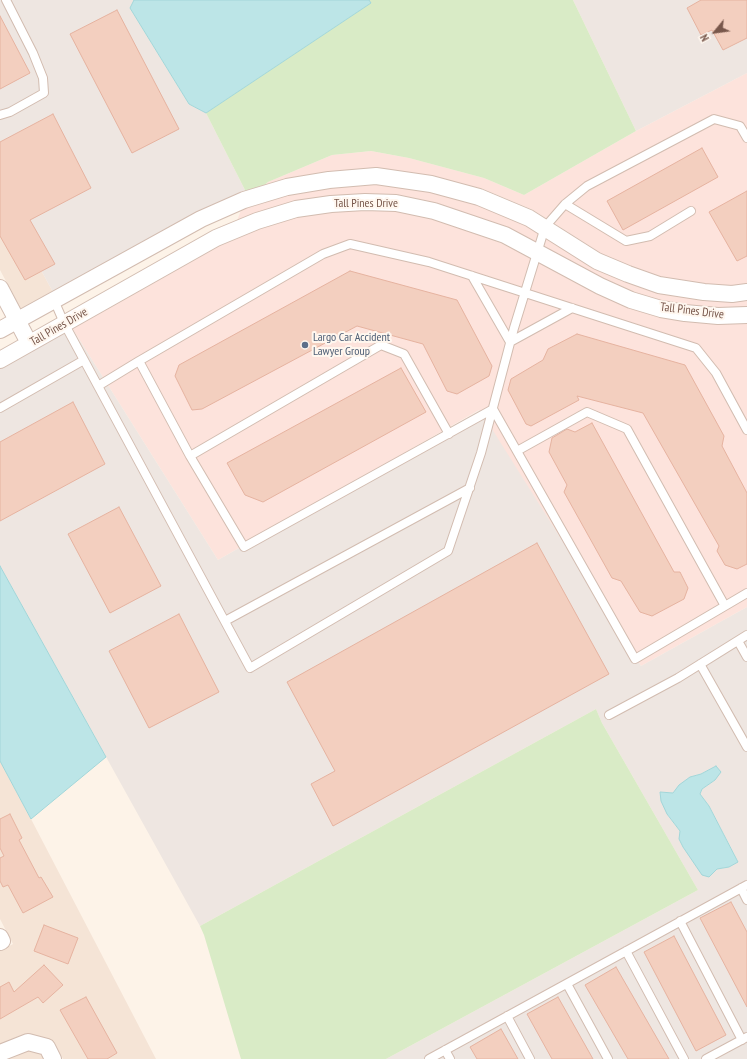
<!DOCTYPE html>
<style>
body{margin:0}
#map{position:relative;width:747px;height:1059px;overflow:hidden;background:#fdf3e8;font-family:"PT Sans Narrow",sans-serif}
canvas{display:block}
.north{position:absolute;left:695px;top:12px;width:40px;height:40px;-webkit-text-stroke:3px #fff7ef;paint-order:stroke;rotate:241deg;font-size:11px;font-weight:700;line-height:16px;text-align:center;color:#78574b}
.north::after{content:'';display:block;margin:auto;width:14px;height:18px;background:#78574b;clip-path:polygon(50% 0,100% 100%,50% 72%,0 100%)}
</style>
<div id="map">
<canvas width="747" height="1059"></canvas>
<div class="north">N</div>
</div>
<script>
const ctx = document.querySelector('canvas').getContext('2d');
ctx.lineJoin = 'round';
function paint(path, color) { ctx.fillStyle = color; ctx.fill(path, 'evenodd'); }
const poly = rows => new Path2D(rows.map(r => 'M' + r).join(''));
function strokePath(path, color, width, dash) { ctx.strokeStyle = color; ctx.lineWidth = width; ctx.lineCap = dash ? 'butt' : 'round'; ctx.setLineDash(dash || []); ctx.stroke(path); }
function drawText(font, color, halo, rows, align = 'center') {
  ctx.font = font + ' "PT Sans Narrow",sans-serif'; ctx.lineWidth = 4; ctx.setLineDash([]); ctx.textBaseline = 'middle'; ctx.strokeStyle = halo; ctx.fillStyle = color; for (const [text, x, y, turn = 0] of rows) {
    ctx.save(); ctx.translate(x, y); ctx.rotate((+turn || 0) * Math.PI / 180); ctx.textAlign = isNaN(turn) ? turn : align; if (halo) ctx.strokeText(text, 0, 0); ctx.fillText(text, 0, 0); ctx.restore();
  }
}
paint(poly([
 [0,196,53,292,21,309,0,270],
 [0,761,31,819,156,1059,63,1059,55,1043,50,1040,31,1034,0,1045,0,951,13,944,0,919],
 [27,1050,41,1054,44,1059,5,1059]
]), '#f5e4d6');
paint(poly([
 [747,73,747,284,733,286,706,284,662,277,632,267,602,254,533,210,483,189,433,177,376,169,329,172,286,179,262,187,268,182,332,155,371,151,409,158,484,178,524,195,636,131],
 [375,184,428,192,476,204,525,224,592,267,625,282,657,293,702,300,747,300,747,308,719,308,687,305,664,302,634,292,605,279,509,228,437,203,399,195,366,194,331,196,296,201,237,221,241,210,288,194,330,187],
 [364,210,394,211,431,218,501,243,596,293,627,307,658,317,716,323,747,323,747,607,641,666,479,410,218,560,72,328,219,245,259,228,298,217,331,211]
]), '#fde3dc');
paint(poly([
 [0,0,134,0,130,8,189,104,206,113,246,192,53,292,0,196],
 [573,0,747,0,747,73,636,131],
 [72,328,218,560,480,410,641,666,747,607,747,1059,386,1059,698,890,602,723,596,709,200,926,0,566,0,368],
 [716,766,715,780,702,789,700,794,709,806,738,861,729,867,717,869,692,858,683,847,679,839,680,831,669,817,660,792,673,793,690,777,701,774]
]), '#eee6e1');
paint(poly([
 [369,0,573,0,636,131,524,195,484,178,409,158,371,151,332,155,268,182,262,187,246,192,206,113,371,3],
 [596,709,602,723,698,890,386,1059,241,1059,204,935,200,926]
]), '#d9ebc6');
const water = poly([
 [134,0,369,0,371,3,206,113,189,104,130,8,134,0],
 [0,566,106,757,31,819,0,761,0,566],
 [716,766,721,772,715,780,702,789,700,794,709,806,738,862,729,867,717,869,709,877,702,875,683,847,679,839,680,831,667,814,661,801,660,792,673,793,679,785,690,777,701,774,716,766]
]);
paint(water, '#bce5e7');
strokePath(water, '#a2d6d9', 1);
const building = poly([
 [701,0,747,0,747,38,723,50,712,30,701,35,687,8,701,0],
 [117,10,179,129,132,153,70,34,117,10],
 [0,16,30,73,0,89,0,16],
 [53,114,91,188,30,220,55,264,25,280,0,236,0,142,53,114],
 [702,148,718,177,623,230,607,201,702,148],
 [747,191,747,256,737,261,709,212,747,191],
 [350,271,457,300,492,366,489,376,457,394,447,391,423,344,357,326,202,409,192,410,175,376,179,365,350,271],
 [577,334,685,365,724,436,722,446,747,493,747,564,737,569,725,565,717,551,719,546,643,413,577,396,579,400,531,426,526,424,508,390,511,379,543,360,548,349,577,334],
 [401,368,426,412,263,502,245,495,227,463,401,368],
 [73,402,105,464,0,521,0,442,73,402],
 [592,423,674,572,680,572,688,588,684,599,652,616,640,612,621,581,612,578,564,492,567,485,549,452,552,438,567,429,575,432,592,423],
 [119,507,161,586,110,613,68,534,119,507],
 [537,543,609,674,333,826,311,784,335,771,287,682,537,543],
 [179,614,219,692,149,728,109,651,179,614],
 [10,814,22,838,19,840,39,878,41,877,53,897,23,913,8,885,3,887,0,881,0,858,4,856,0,848,0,819,10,814],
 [731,902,747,932,747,1007,700,918,731,902],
 [44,925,78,938,68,964,34,951,44,925],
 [674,936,726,1035,696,1051,644,952,674,936],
 [44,965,63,985,43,1003,38,997,0,1019,0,987,9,982,14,992,44,965],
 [616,967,669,1059,628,1059,585,985,616,967],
 [86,997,117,1053,107,1059,88,1059,60,1010,86,997],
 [558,997,593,1059,552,1059,527,1014,558,997],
 [501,1029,518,1059,477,1059,470,1047,501,1029]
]);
paint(building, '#f3cfbf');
strokePath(building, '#e6b3a0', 1);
const service = poly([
 [0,115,10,112,44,93,43,78,33,53,6,0],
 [565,204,626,241,650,236,691,211],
 [472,276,510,342,572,308],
 [54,300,64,323,250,668,448,551,481,453,514,328,545,227,565,204,587,186,714,119,740,126,747,138],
 [98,386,139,361],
 [0,408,84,360],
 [747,430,716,373,696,348,429,262,350,244,323,254,139,361,190,456,244,547,493,409,635,659,747,593],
 [517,451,587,412,627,429,725,606],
 [190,456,381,345,404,354,449,434],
 [225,621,470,488],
 [738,641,747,657],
 [700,664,747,747],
 [609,715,678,678,747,635],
 [741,888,747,900],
 [680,921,742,1040],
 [626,951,684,1059],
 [567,984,608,1059],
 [507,1016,530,1059],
 [445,1050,450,1059],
 [429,1059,747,885],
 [706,1059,747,1037]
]);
const minor = poly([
 [0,288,29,343],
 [0,330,201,219,244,200,287,187,329,180,376,176,431,184,479,197,529,218,597,261,628,274,659,285,704,292,732,294,747,292],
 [0,360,216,238,257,221,296,209,331,204,365,202,396,203,434,211,505,235,600,286,631,300,661,309,685,313,718,316,747,315],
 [0,937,2,941,0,942],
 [0,1053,28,1042,47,1047,53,1059]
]);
strokePath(service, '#d2bcb0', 10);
strokePath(minor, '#d2bcb0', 18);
strokePath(service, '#fff', 8);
strokePath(minor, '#fff', 16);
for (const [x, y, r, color] of [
 [305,345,4,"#5c6f8a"]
]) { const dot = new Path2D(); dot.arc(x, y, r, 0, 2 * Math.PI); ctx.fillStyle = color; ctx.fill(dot); strokePath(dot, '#fff7ef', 1.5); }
drawText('12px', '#78574b', '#fff7ef', [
 ["Tall Pines Drive",366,204],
 ["Tall Pines Drive",692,311,7],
 ["Tall Pines Drive",59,327,-30]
]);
drawText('12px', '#4e5e75', '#fff7ef', [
 ["Largo Car Accident",313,338],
 ["Lawyer Group",313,352]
], 'left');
</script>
